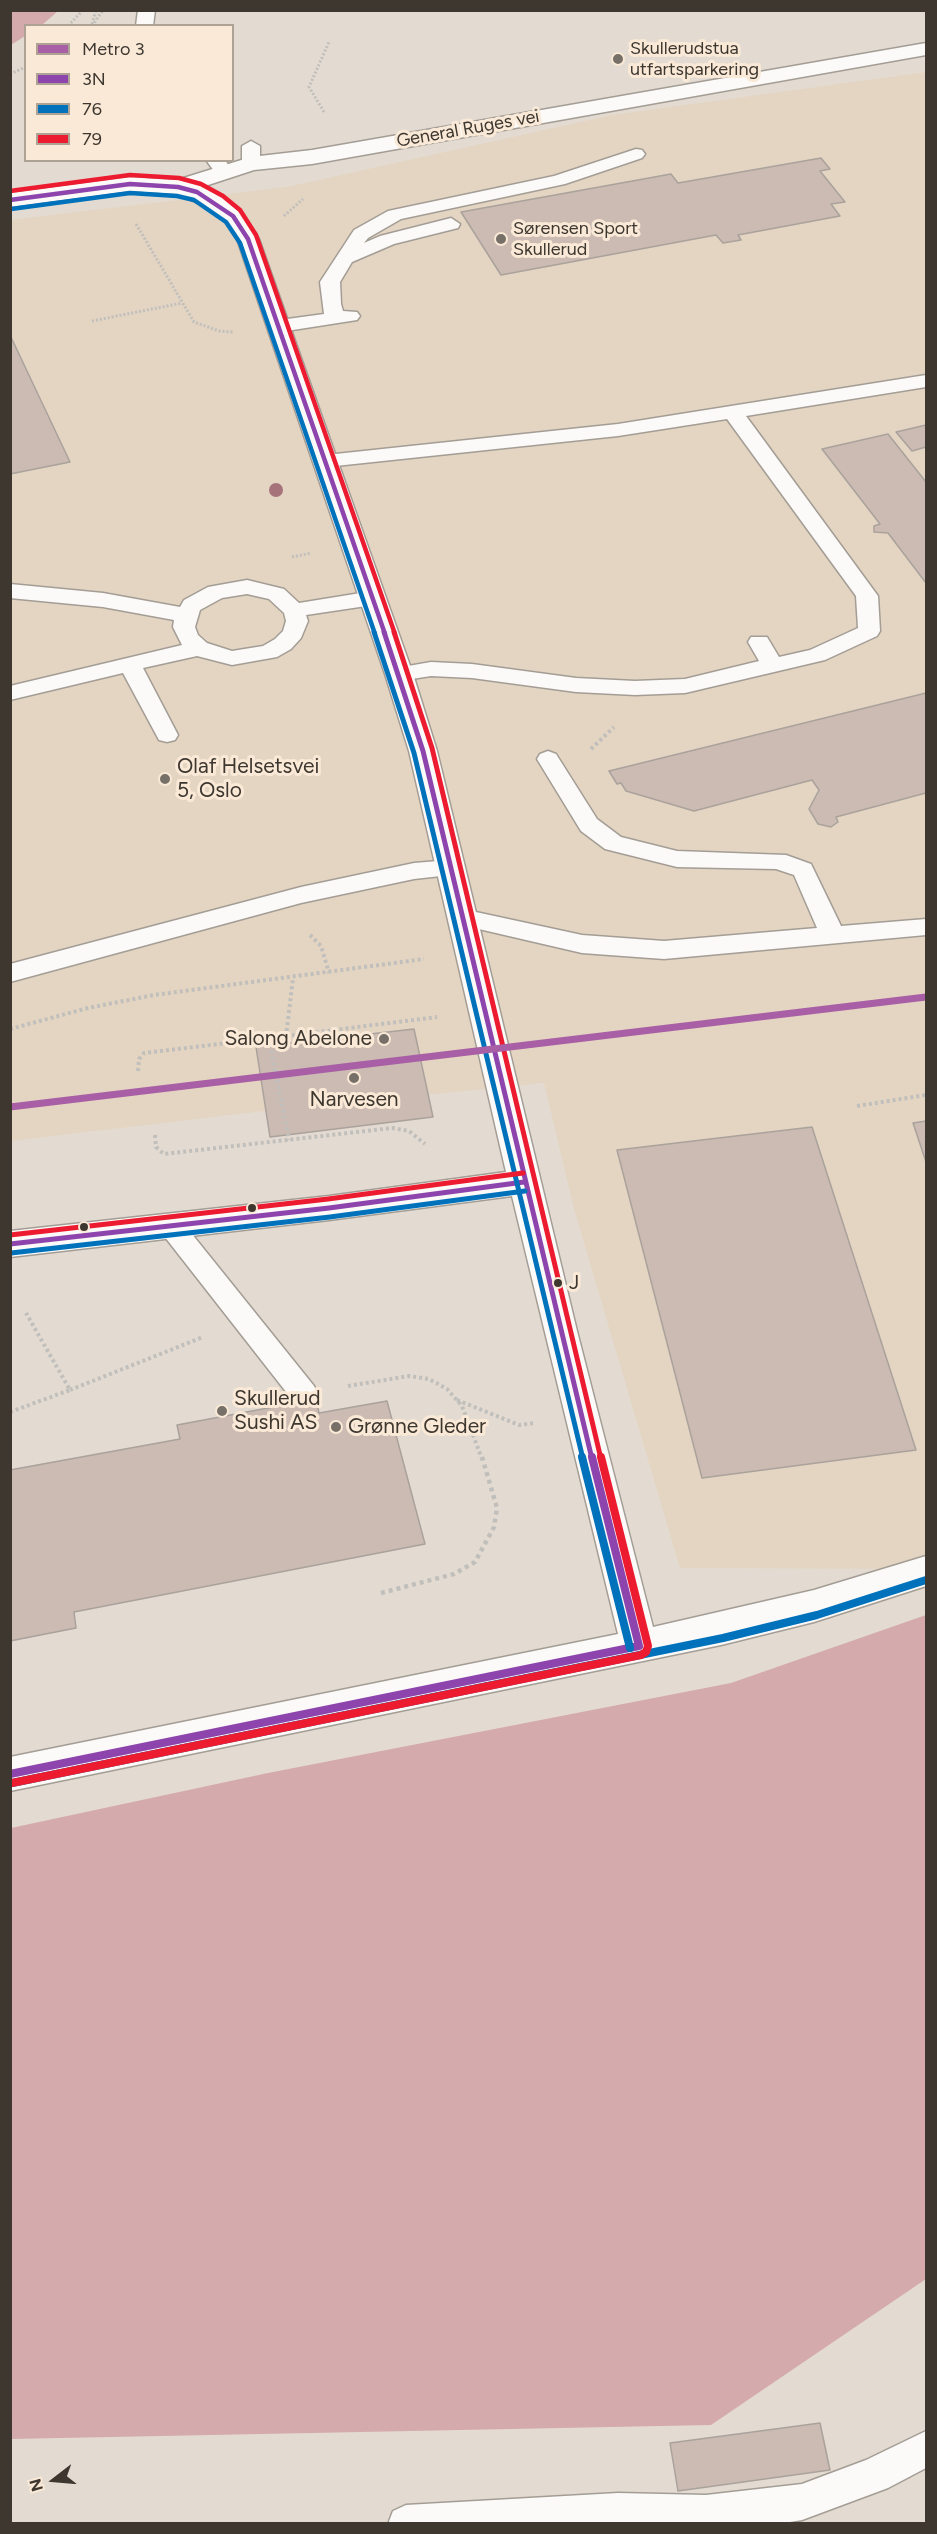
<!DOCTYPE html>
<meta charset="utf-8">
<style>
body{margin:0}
#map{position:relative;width:937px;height:2534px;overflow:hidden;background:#e3dbd1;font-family:Figtree,sans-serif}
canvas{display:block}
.frame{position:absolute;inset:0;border:12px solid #3d3730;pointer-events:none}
.legend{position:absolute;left:24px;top:24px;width:210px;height:138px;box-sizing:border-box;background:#f9e9d6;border:2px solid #aea294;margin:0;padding:8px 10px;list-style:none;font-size:18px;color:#3d3730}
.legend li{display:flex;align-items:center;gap:12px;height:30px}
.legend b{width:30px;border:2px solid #aea294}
.north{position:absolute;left:24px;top:2450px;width:60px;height:60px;-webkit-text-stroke:4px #f9e9d6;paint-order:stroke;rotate:254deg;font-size:16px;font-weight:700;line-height:24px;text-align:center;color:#3d3730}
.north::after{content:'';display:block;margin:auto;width:21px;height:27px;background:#3d3730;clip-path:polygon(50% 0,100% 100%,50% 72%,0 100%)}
</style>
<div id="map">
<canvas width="937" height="2534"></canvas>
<div class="frame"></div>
<ul class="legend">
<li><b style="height:8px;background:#a85fa5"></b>Metro 3</li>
<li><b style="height:8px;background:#8e44ad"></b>3N</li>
<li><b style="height:8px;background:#0072bc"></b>76</li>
<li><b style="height:8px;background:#ed1b2f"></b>79</li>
</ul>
<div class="north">N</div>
</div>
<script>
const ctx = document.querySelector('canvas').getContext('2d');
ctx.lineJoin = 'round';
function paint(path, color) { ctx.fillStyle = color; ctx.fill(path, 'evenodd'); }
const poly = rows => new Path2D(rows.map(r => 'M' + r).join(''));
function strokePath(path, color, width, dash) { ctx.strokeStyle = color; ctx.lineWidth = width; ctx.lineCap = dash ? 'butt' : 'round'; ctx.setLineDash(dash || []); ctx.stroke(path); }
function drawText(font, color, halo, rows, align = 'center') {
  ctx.font = font + ' Figtree,sans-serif'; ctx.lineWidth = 6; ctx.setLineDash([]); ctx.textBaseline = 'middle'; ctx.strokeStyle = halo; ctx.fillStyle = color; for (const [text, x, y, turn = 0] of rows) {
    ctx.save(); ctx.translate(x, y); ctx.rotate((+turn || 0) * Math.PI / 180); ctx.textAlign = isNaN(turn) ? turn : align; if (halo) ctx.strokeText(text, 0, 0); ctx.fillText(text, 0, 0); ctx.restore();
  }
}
paint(poly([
 [926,72,926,1569,680,1568,574,1209,544,1083,256,1112,11,1141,10,220,287,187,612,115]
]), '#e4d5c2');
paint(poly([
 [11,10,58,10,58,11,42,25,26,26,25,36,11,45],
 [926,1615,926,2279,711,2425,11,2439,11,1828,268,1773,731,1683]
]), '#d5aaac');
const building = poly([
 [821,158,830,169,820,171,845,202,831,204,840,216,738,235,741,240,723,243,716,235,501,275,461,212,671,174,678,183,821,158],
 [10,335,70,462,10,474,10,335],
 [926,425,926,447,912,451,896,432,926,425],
 [888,434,926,482,926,583,888,533,874,532,874,526,880,524,822,449,888,434],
 [926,693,926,793,836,817,838,822,831,827,818,824,809,809,819,790,812,780,694,811,626,791,621,783,617,784,609,771,926,693],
 [414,1029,433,1117,270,1137,256,1047,414,1029],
 [926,1121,926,1162,913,1123,926,1121],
 [812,1127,916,1450,702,1478,617,1150,812,1127],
 [316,1399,319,1413,387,1401,425,1544,74,1612,76,1628,10,1641,10,1470,180,1439,177,1425,316,1399],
 [820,2423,830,2470,678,2491,670,2443,820,2423]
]);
paint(building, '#cbbbb2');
strokePath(building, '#aaa29c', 1.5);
const service = poly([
 [138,10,155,10,153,26,136,26,138,10],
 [251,141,260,146,260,164,251,169,242,164,242,146,251,141],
 [636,149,642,150,645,154,642,158,565,184,401,219,368,238,364,243,380,236,451,218,460,224,458,228,394,244,352,262,340,282,341,304,343,311,357,312,360,316,357,320,280,332,270,326,280,320,324,314,320,282,354,230,388,211,554,176,636,149],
 [206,160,225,160,232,171,223,176,217,175,206,160],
 [926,375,926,387,746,416,878,596,880,631,877,636,825,660,685,693,635,695,576,692,472,678,431,676,399,681,391,679,388,674,391,669,431,662,472,664,576,678,635,681,685,679,759,661,748,642,751,637,767,637,779,657,810,650,858,628,856,596,727,419,618,436,326,467,319,465,316,461,319,457,326,455,618,424,926,375],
 [247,580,284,589,299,603,373,591,381,593,384,598,381,603,373,605,306,615,308,621,301,638,291,649,277,657,232,665,197,656,143,668,178,735,175,740,167,742,159,740,123,673,10,700,10,686,182,645,173,627,174,620,103,607,10,598,10,584,103,593,180,607,184,600,208,587,247,580],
 [247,594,269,599,284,613,286,621,283,631,275,639,263,646,232,651,207,643,198,635,195,627,200,610,222,598,247,594],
 [548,751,556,754,597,819,621,837,677,851,786,855,811,864,841,926,926,919,926,935,664,959,582,953,453,923,450,917,453,911,462,909,582,935,664,941,817,928,794,875,776,869,677,867,605,849,581,831,537,759,540,754,548,751],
 [451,860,459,862,463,868,459,874,414,879,301,903,10,982,10,964,301,887,414,863,451,860],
 [170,1215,179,1218,314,1386,318,1394,314,1402,304,1405,294,1402,161,1232,157,1225,161,1218,170,1215],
 [926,2431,926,2468,888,2488,802,2520,778,2524,388,2524,393,2511,406,2505,618,2493,706,2495,802,2484,866,2460,926,2431]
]);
const minor = poly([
 [926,43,926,55,312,164,254,170,202,187,225,198,241,211,259,239,413,674,437,751,577,1331,653,1627,814,1590,926,1556,926,1586,814,1622,721,1645,10,1791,10,1757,618,1634,512,1196,329,1220,10,1257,10,1231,329,1196,506,1172,409,751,385,674,237,239,225,220,209,208,177,194,130,191,10,207,10,193,130,177,177,180,251,157,312,150,926,43]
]);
strokePath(service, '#a39d95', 3);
strokePath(minor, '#a39d95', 3);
strokePath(poly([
 [92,24,96,10],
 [68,26,83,10],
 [92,26,103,10],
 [10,74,26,67],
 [324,112,309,87,329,42],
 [284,216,303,199],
 [136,224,194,322,219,331,233,332],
 [92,321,182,303],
 [292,557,311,553]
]), '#c1bfbc', 3, [2, 2]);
strokePath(poly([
 [591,749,614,727],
 [310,935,321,946,329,973],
 [10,1029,88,1008,154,995,424,959],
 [286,1036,437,1017],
 [269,1039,289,1140],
 [138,1071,139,1059,144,1053,286,1036,293,978],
 [857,1106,926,1095],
 [155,1135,156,1147,164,1154,392,1128,409,1131,425,1144],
 [348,1386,409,1376,429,1379,447,1389,462,1406,482,1459],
 [70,1390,203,1337],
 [457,1400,519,1425,535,1423],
 [10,1412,70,1390,26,1313]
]), '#c1bfbc', 4, [3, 3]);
strokePath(poly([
 [381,1593,454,1574,475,1562,494,1527,497,1508,482,1457]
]), '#c1bfbc', 4.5, [4, 4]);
paint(service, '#fbfaf8');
paint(minor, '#fbfaf8');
strokePath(poly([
 [10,200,130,184,178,187,197,192,233,216,248,239,385,634]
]), '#8e44ad', 4.5);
strokePath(poly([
 [384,632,423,751,592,1459],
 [10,1244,329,1208,524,1182]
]), '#8e44ad', 5);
strokePath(poly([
 [592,1457,639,1646],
 [10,1774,639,1646]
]), '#8e44ad', 8);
strokePath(poly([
 [11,209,130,193,177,196,194,200,226,222,240,243,375,634]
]), '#0072bc', 4.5);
strokePath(poly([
 [374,632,414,753,583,1459],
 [11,1253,330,1217,525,1191]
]), '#0072bc', 5);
strokePath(poly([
 [582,1457,630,1648],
 [12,1783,723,1638,817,1615,926,1580]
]), '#0072bc', 8);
strokePath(poly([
 [10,191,130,175,179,178,201,184,223,196,240,210,256,235,395,634]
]), '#ed1b2f', 4.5);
strokePath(poly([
 [394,632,432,748,601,1459],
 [10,1235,328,1199,523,1173]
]), '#ed1b2f', 5);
strokePath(poly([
 [12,1783,641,1655,646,1652,648,1646,601,1457]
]), '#ed1b2f', 8);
strokePath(poly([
 [10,1107,926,997]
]), '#a85fa5', 7);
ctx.fillStyle = '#a6737b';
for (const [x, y] of [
 [276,490]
]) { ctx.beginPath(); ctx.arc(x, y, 7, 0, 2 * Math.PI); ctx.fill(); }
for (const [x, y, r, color] of [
 [618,59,6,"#777068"],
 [501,239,6,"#777068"],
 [165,779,6,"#777068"],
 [384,1039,6,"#777068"],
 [354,1078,6,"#777068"],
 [252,1208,5,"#3d3730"],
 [84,1227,5,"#3d3730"],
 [558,1283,5,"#3d3730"],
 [222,1411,6,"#777068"],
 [336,1427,6,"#777068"]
]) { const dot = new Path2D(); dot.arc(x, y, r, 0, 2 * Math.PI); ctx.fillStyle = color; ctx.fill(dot); strokePath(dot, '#f9e9d6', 2); }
drawText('18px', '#3d3730', '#f9e9d6', [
 ["Skullerudstua",630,49],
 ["utfartsparkering",630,70],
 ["Sørensen Sport",513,229],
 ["Skullerud",513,250]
], 'left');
drawText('18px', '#3d3730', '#f9e9d6', [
 ["General Ruges vei",468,129,-10]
]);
drawText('20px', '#3d3730', '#f9e9d6', [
 ["J",569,1283]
], 'left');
drawText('21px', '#3d3730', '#f9e9d6', [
 ["Olaf Helsetsvei",177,767],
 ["5, Oslo",177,791],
 ["Salong Abelone",372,1039,"right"],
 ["Narvesen",354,1100,"center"],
 ["Skullerud",234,1399],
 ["Sushi AS",234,1423],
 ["Grønne Gleder",348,1427]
], 'left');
</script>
